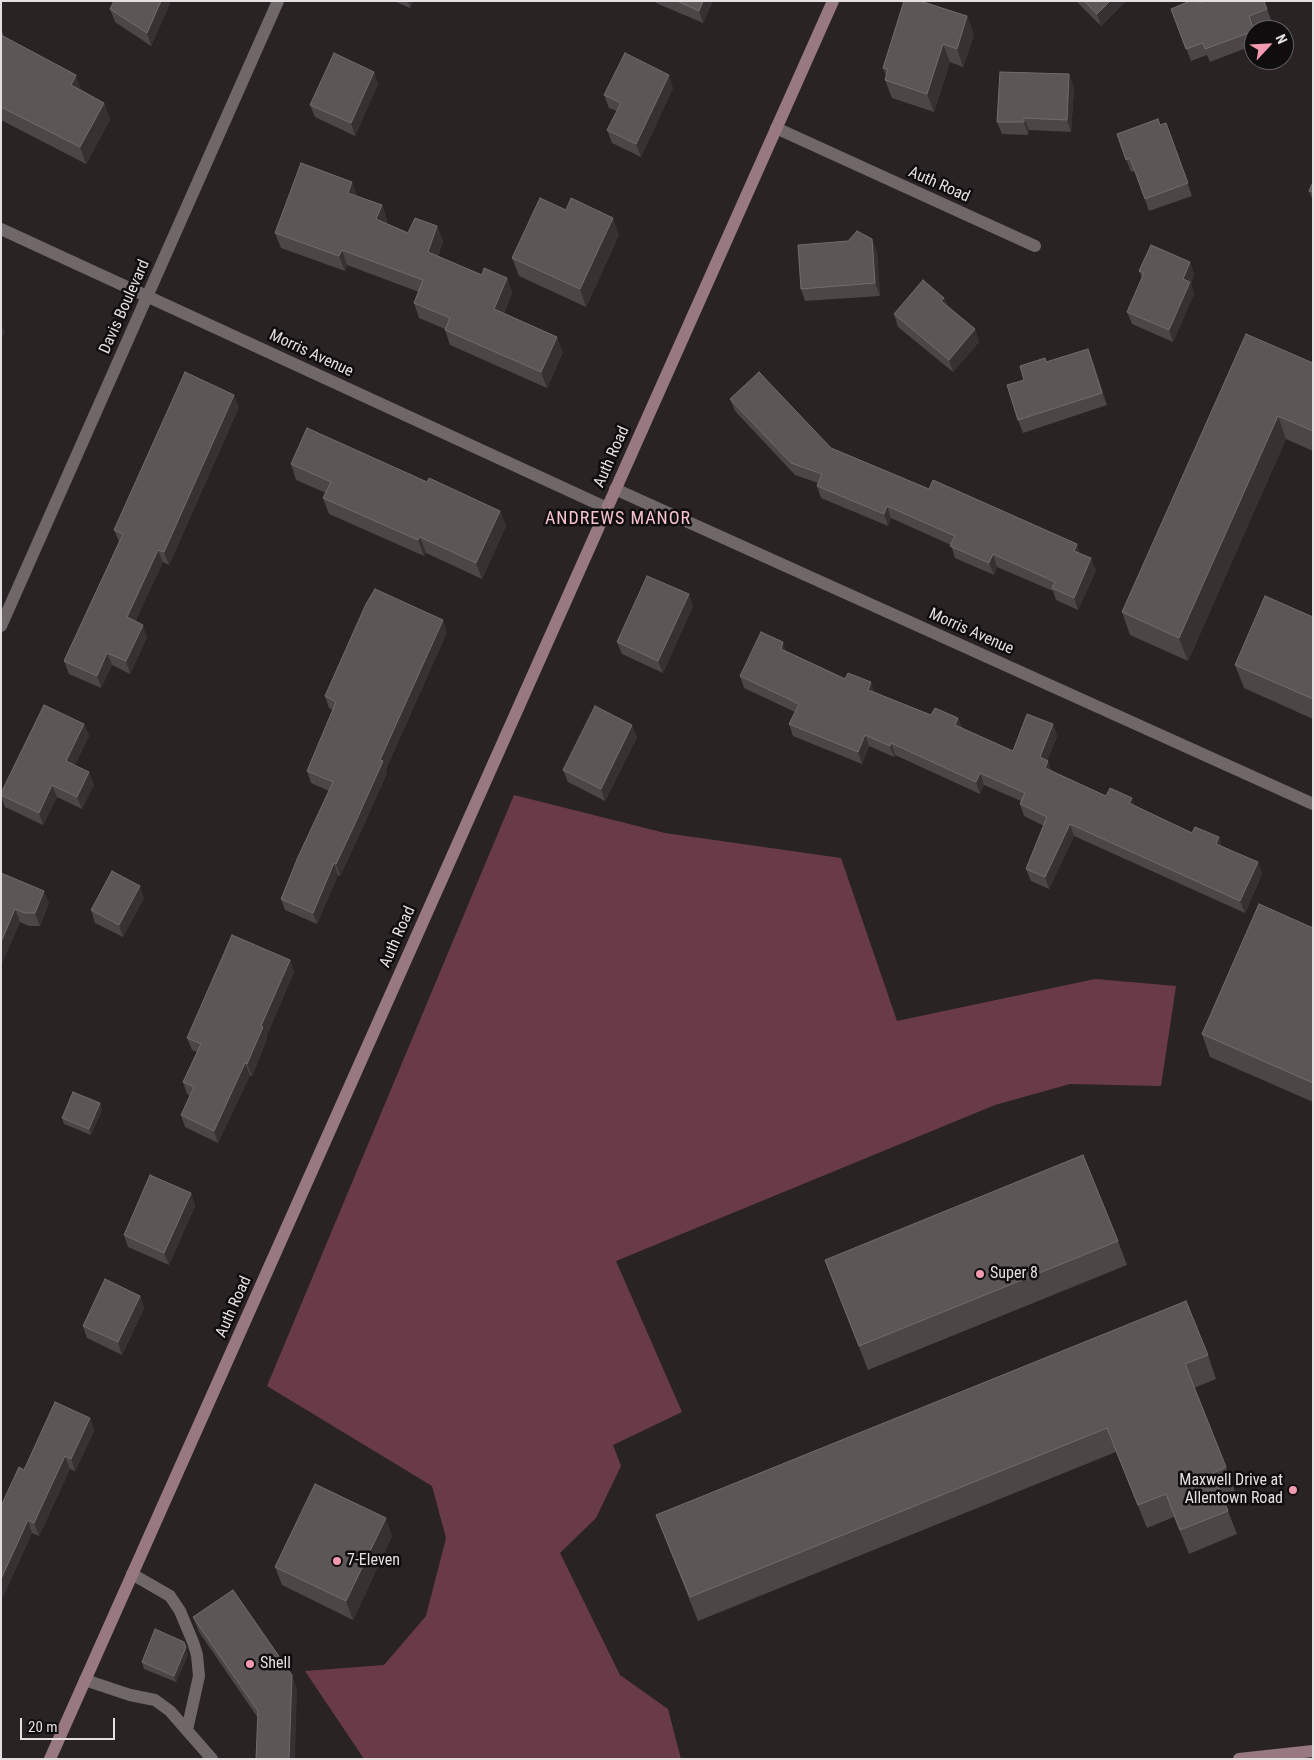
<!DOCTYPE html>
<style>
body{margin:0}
#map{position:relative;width:1314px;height:1760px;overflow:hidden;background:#2a2324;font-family:"Roboto Condensed",sans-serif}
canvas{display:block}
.frame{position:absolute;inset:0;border:2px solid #e4dfe0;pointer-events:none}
.north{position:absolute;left:1244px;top:20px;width:50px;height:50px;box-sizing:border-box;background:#100d0e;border:1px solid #656162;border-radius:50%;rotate:65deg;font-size:14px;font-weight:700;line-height:20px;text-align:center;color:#e4dfe0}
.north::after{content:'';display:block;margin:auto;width:18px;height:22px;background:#f29ab0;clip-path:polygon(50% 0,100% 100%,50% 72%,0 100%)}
.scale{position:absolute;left:20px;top:1718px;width:95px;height:22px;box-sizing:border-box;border:2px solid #e4dfe0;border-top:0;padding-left:6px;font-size:15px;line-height:18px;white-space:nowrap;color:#e4dfe0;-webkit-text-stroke:4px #100d0e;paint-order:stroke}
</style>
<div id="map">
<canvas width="1314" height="1760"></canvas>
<div class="frame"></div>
<div class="north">N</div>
<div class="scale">20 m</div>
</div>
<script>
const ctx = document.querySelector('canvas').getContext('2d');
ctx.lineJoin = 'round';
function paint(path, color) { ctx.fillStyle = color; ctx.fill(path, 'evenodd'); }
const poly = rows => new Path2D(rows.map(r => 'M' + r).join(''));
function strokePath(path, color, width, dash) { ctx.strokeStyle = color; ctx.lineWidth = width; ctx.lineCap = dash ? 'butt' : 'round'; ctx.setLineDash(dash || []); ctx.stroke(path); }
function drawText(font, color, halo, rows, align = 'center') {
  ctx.font = font + ' "Roboto Condensed",sans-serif'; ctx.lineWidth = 5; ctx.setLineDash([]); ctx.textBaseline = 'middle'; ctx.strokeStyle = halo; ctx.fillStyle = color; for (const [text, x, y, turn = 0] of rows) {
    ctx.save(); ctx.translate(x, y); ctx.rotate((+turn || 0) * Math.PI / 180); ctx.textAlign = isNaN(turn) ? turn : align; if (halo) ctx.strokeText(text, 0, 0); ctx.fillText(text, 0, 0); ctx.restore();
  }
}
paint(poly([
 [514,795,665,833,841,858,897,1021,1095,979,1176,986,1161,1086,1070,1084,995,1105,616,1261,682,1412,613,1445,621,1466,596,1518,560,1553,620,1675,668,1709,681,1759,364,1759,305,1671,384,1665,426,1616,446,1538,432,1486,267,1386]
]), '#693b47');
strokePath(poly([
 [132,1574,170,1596,180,1611,193,1642,197,1655,199,1676,187,1730],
 [85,1680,130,1695,155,1700,170,1711,212,1759]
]), '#706769', 12);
strokePath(poly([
 [776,128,1035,246],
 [1,229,607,508],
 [615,489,1313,804],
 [1,626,278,1]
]), '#706769', 12);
strokePath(poly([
 [50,1759,833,1],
 [1239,1759,1313,1751]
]), '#987980', 12);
paint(poly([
 [114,1,171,1,151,46,115,22,110,9],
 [394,1,413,1,410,8],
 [656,1,713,1,703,23,656,3],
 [1076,1,1126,1,1101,26],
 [1264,1,1272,22,1254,29,1254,45,1210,62,1207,55,1191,61,1171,9,1199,3],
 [967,16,974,35,963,67,950,62,934,112,892,98,885,80,886,76,883,68],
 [1,29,4,36,82,90,104,103,110,120,86,164,1,120],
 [378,84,355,136,315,117,310,105],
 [1074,87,1071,132,1029,130,1028,135,1002,134,997,122],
 [673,88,641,157,612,143,607,130,617,111,609,108,604,95],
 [1158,119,1160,125,1166,123,1192,196,1149,211,1135,171,1131,172,1117,134],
 [1313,182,1313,201,1309,191],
 [357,196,382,205,387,220,386,223,408,233,437,226,443,241,438,256,482,275,507,278,512,293,504,313,563,352,547,388,450,345,445,330,445,329,419,318,414,303,419,292,347,265,345,271,281,248,275,233],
 [619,235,586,307,519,276,512,258],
 [877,251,880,296,805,301,801,289],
 [1190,262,1194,275,1191,284,1194,294,1173,342,1132,324,1127,312,1142,278,1139,271],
 [944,298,948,306,975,329,979,342,953,372,898,327,894,314],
 [1093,361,1107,405,1023,433,1018,420,1024,380,1046,362],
 [1313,363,1313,451,1286,439,1188,661,1130,635,1122,612],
 [730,399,831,448,1080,553,1096,570,1078,610,1056,600,1053,591,997,567,994,575,955,558,951,545,891,518,888,526,821,498,817,486,818,483,795,475,735,411],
 [239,407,169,565,163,562,135,621,147,637,130,674,112,665,101,688,69,674,64,661,119,542,114,530],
 [291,464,427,482,500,511,506,526,482,579,426,553,424,556,329,514,323,498,326,493,296,480],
 [693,606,663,673,622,654,617,642],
 [1313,617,1313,719,1244,688,1235,665],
 [447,632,386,769,387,773,357,840,340,876,338,875,317,924,285,910,281,899,329,791,311,783,307,771,333,710,329,708,325,696],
 [786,651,875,692,931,715,958,718,962,728,1013,751,1053,724,1057,736,1047,761,1051,771,1106,796,1134,806,1222,846,1262,874,1245,913,1074,836,1049,889,1031,881,1026,869,1044,826,1024,816,1020,804,1021,801,984,785,980,794,895,755,894,757,869,746,862,764,793,736,789,724,795,712,744,688,740,676],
 [84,724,89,736,75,765,94,784,82,809,57,797,43,825,5,807,1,796,1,793],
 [632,725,637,737,605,801,568,782,563,770],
 [1,873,49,903,40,926,29,926,20,922,1,965],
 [144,898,123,937,95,923,91,910],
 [1313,928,1313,1102,1210,1057,1202,1034],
 [290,960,294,972,266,1037,267,1039,252,1076,250,1075,218,1143,185,1127,181,1115,190,1096,187,1094,183,1082,197,1052,192,1050,187,1038],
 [100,1103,102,1110,91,1135,64,1124,62,1118],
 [191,1193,195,1206,169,1265,128,1247,124,1235],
 [1118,1241,1127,1265,868,1370,825,1260],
 [140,1296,144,1308,122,1355,87,1338,83,1326],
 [1208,1355,1216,1379,1194,1388,1226,1467,1235,1491,1222,1496,1237,1534,1189,1554,1174,1517,1147,1528,1116,1452,698,1621,665,1538,656,1515],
 [90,1418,94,1431,75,1471,70,1469,39,1536,32,1533,1,1601,1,1506,24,1470],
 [392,1536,353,1620,282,1585,275,1567],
 [193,1617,297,1690,258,1718,199,1632],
 [188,1654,176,1682,144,1669,142,1662]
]), '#4c4647');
paint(poly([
 [161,1,171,1,151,46,147,33],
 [408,1,413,1,410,8],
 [703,1,713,1,703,23,699,11],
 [1110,1,1126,1,1101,26,1097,14],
 [967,16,974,35,963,67,957,49],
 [943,44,950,62,934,112,927,94],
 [374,72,378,84,355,136,351,123],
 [1069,74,1074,87,1071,132,1067,120],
 [76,75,82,92,71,85],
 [669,75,673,88,641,157,636,144],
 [104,103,110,120,86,164,80,147],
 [1024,118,1029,130,1028,135,1024,122],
 [352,182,358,197,348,193],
 [382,205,387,220,382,234,376,219],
 [613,218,619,235,586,307,580,289],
 [437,226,443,241,434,267,428,252],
 [872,239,877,251,880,296,875,283],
 [342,250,347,265,345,271,339,256],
 [1190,262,1194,275,1191,284,1194,294,1173,342,1169,330,1183,279],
 [507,278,512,293,499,324,494,309],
 [944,298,949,310,941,301],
 [1,323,5,333,1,339],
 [975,329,979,342,953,372,949,360],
 [557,337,563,352,547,388,541,372],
 [1088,349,1093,361,1107,405,1102,393],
 [234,395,239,407,169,565,164,552],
 [1278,416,1286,439,1188,661,1179,638],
 [887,506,891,518,888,526,884,514],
 [500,511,506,526,482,579,476,563],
 [420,537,426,553,424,556,418,540],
 [1077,544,1081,557,1074,551],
 [158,550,163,562,132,630,127,617],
 [993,554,997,567,994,575,989,563],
 [1091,558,1096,570,1078,610,1074,598],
 [689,594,693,606,663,673,658,661],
 [443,620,447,632,386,769,387,773,357,840,340,876,336,864,380,760],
 [143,625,147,637,130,674,126,661],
 [783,642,787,654,781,649],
 [107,653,112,665,101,688,97,676],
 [871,682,875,694,868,690],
 [958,718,963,730,955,725],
 [84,724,89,736,71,773,66,761],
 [1053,724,1057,736,1044,769,1040,757],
 [632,725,637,737,605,801,601,789],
 [865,735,869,746,862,764,858,752],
 [891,743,895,755,894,757,890,746],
 [1048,761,1052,773,1045,768],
 [89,772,94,784,82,809,77,797],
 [980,773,984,785,980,794,976,782],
 [52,785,57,797,43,825,39,813],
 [1132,798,1136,810,1129,803],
 [1070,824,1074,836,1049,889,1045,877],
 [1219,837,1223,849,1216,844],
 [1258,862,1262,874,1245,913,1240,901],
 [334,863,338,875,317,924,313,913],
 [140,886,144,898,123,937,119,925],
 [44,891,49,903,40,926,35,913],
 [15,909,20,922,1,965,1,942],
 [290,960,294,972,266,1037,267,1039,252,1076,247,1064,261,1026],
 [245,1063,250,1075,218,1143,214,1131],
 [100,1103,102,1110,91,1135,89,1129],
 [191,1193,195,1206,169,1265,164,1253],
 [140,1296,144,1308,122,1355,118,1342],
 [90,1418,94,1431,75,1471,71,1459],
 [65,1456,70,1469,39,1536,34,1523],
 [386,1518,392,1536,353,1620,346,1601],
 [28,1520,32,1533,1,1601,1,1579],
 [184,1642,188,1654,176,1682,174,1676],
 [292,1675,297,1690,295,1759,289,1759]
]), '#383132');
const building = poly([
 [114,1,161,1,147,33,110,9,114,1],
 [677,1,703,1,699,11,677,1],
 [904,1,920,1,967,16,957,49,943,44,927,94,885,80,888,69,883,68,904,1],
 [1084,1,1110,1,1097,14,1084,1],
 [1190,1,1198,1,1199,3,1204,1,1264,1,1267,9,1249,16,1254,31,1205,49,1203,43,1186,49,1171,9,1190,1],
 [1,35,76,75,71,85,104,103,80,147,1,107,1,35],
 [334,53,374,72,351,123,310,105,334,53],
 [625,53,669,75,636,144,607,130,621,103,604,95,625,53],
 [1000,72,1069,74,1067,120,1024,118,1024,122,997,122,1000,72],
 [1158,119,1160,125,1166,123,1188,183,1145,199,1130,158,1126,160,1117,134,1158,119],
 [301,163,352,182,348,193,382,205,376,219,408,233,415,218,437,226,428,252,482,275,484,268,507,278,494,309,557,337,541,372,445,330,450,318,414,303,423,280,342,250,339,256,275,233,301,163],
 [1313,182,1313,192,1309,191,1313,182],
 [540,198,566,210,571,198,613,218,580,289,512,258,540,198],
 [857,231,872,239,875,283,801,289,798,245,848,241,857,231],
 [1151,245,1190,262,1183,279,1190,282,1169,330,1127,312,1144,273,1139,271,1151,245],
 [923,280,944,298,941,301,975,329,949,360,894,314,923,280],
 [1246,334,1313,363,1313,431,1278,416,1179,638,1122,612,1246,334],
 [1088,349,1102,393,1018,420,1007,385,1024,380,1020,366,1045,358,1046,362,1088,349],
 [185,372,234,395,164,552,158,550,127,617,143,625,126,661,107,653,97,676,64,661,123,534,114,530,185,372],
 [759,372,831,448,929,489,933,480,1077,544,1074,551,1091,558,1074,598,1052,588,1055,582,993,554,989,563,950,546,955,536,887,506,884,514,817,486,822,474,791,463,730,399,759,372],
 [307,428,427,482,429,478,500,511,476,563,420,537,418,540,323,498,331,482,291,464,307,428],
 [647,576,689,594,658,661,617,642,647,576],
 [375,589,443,620,380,760,383,761,353,828,336,864,334,863,313,913,281,899,298,857,333,782,307,771,336,702,325,696,366,604,375,589],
 [1265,596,1313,617,1313,699,1235,665,1265,596],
 [761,632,783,642,781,649,845,679,848,673,871,682,868,690,931,715,935,708,958,718,955,725,1013,751,1027,714,1053,724,1040,757,1048,761,1045,768,1106,796,1110,788,1132,798,1129,803,1192,833,1195,827,1219,837,1216,844,1258,862,1240,901,1070,824,1045,877,1026,869,1047,817,1020,804,1025,793,980,773,976,782,891,743,890,746,865,735,858,752,789,724,799,704,740,676,761,632],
 [44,705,84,724,66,761,89,772,77,797,52,785,39,813,1,795,1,793,44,705],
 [595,706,632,725,601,789,563,770,595,706],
 [112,871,140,886,119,925,91,910,112,871],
 [1,873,44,891,35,913,25,913,15,909,1,942,1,873],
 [1259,904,1313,928,1313,1083,1202,1034,1259,904],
 [232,935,290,960,261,1026,263,1027,247,1064,245,1063,214,1131,181,1115,194,1087,183,1082,201,1044,187,1038,232,935],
 [73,1092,100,1103,89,1129,62,1118,73,1092],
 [1083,1155,1118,1241,859,1346,825,1260,1083,1155],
 [150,1175,191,1193,164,1253,124,1235,150,1175],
 [105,1279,140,1296,118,1342,83,1326,105,1279],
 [1186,1301,1208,1355,1185,1364,1226,1467,1213,1473,1228,1511,1180,1530,1166,1494,1138,1505,1107,1428,690,1597,656,1515,1186,1301],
 [55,1402,90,1418,71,1459,65,1456,34,1523,28,1520,1,1579,1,1506,19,1467,24,1470,55,1402],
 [315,1484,386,1518,346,1601,275,1567,315,1484],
 [233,1590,292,1675,289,1759,256,1759,258,1711,193,1617,233,1590],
 [155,1629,184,1642,186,1647,174,1676,142,1662,155,1629]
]);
paint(building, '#5d5657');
strokePath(building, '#726c6c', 1);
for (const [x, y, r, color] of [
 [980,1274,5,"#f29ab0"],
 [1293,1490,5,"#f29ab0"],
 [337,1561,5,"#f29ab0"],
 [250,1664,5,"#f29ab0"]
]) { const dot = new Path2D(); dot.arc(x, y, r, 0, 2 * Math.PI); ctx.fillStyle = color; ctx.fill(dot); strokePath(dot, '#100d0e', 2); }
drawText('16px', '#e4dfe0', '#100d0e', [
 ["Auth Road",939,185,24],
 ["Davis Boulevard",125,307,-66],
 ["Morris Avenue",311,354,25],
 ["Auth Road",612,457,-66],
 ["Morris Avenue",971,632,24],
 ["Auth Road",398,937,-66],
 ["Auth Road",234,1307,-66]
]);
drawText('16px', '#e4dfe0', '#100d0e', [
 ["Super 8",990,1274],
 ["Maxwell Drive at",1283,1481,"right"],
 ["Allentown Road",1283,1499,"right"],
 ["7-Eleven",347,1561],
 ["Shell",260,1664]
], 'left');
ctx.letterSpacing = '1px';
drawText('18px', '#f6c3ce', '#100d0e', [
 ["ANDREWS MANOR",618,519]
]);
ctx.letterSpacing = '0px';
</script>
